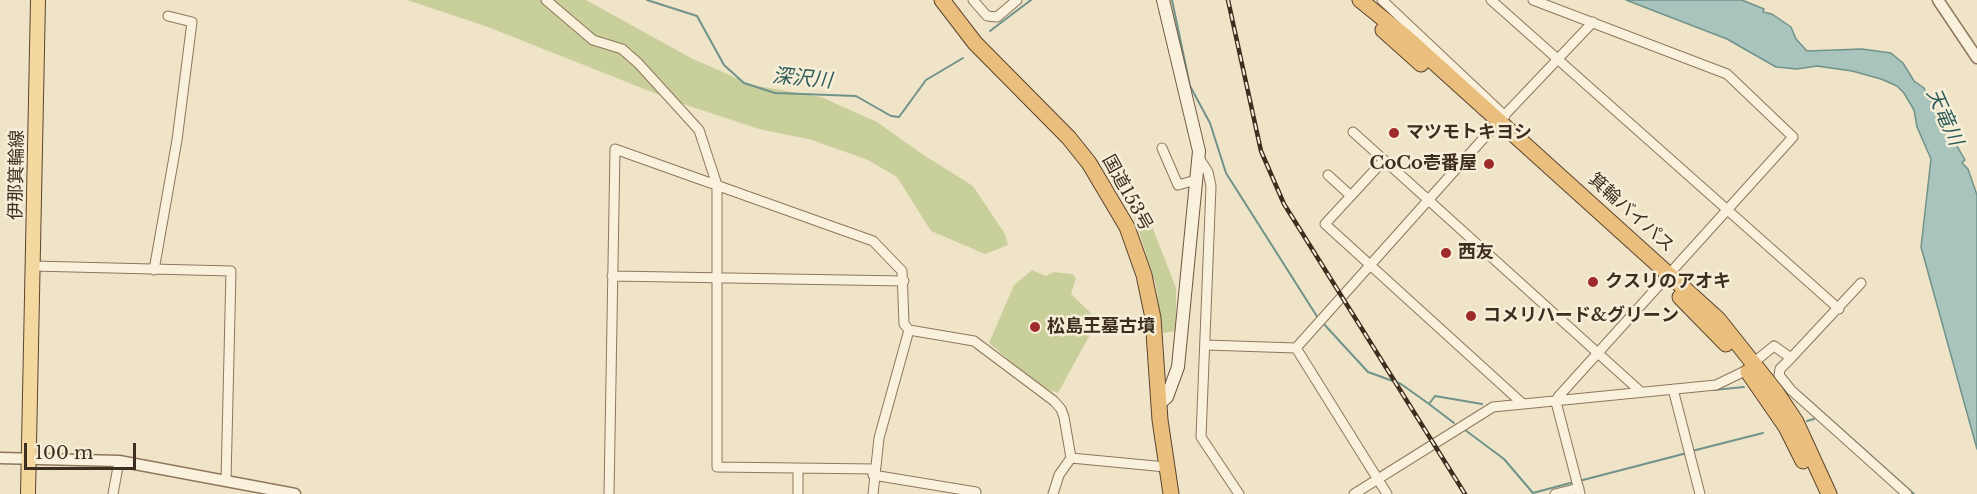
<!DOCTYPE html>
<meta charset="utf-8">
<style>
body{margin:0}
#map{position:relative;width:1977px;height:494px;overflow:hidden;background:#f0e4c8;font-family:"Libre Baskerville",serif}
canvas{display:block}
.scale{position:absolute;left:24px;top:443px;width:112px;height:27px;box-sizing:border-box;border:3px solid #3d2e20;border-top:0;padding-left:8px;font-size:18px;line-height:21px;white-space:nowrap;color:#3d2e20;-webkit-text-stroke:4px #f7eed8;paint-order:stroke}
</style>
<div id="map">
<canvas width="1977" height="494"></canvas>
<div class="scale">100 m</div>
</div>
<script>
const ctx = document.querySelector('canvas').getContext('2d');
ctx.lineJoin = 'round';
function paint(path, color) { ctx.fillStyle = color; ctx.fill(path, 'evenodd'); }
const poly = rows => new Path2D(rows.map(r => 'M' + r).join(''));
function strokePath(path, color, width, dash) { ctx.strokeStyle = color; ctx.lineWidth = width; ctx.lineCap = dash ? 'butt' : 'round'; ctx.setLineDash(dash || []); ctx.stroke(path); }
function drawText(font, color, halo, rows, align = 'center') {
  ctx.font = font + ' "Libre Baskerville","Noto Sans JP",serif'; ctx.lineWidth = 5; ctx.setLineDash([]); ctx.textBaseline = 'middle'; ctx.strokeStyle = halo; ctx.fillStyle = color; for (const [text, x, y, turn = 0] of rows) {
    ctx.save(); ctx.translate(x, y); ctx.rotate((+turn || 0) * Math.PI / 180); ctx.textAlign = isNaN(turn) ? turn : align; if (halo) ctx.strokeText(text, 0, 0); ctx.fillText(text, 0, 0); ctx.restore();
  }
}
paint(poly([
 [407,0,586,0,691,58,752,85,821,97,877,122,922,154,973,186,1005,234,1008,245,985,254,931,231,897,177,868,160,812,140,759,129,677,102,488,27],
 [1139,211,1146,211,1176,288,1176,331,1163,333,1156,285,1133,213],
 [1032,270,1046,276,1054,272,1072,274,1076,278,1071,294,1098,320,1058,393,1042,388,989,343,1014,285]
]), '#c9cf9b');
const water = poly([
 [1626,0,1742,0,1764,9,1763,12,1772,14,1791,27,1796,39,1807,51,1862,49,1891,53,1903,63,1914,81,1924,88,1965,160,1962,163,1968,169,1977,195,1977,449,1921,247,1931,159,1917,127,1914,110,1904,93,1897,86,1881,79,1852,71,1817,66,1797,69,1776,67,1727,39,1626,0]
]);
paint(water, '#a9c4bc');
strokePath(water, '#6f938a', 1.5);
strokePath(poly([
 [647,0,697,16,724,65,744,83,775,93,856,96,891,116,899,117,926,80,963,58],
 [1172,0,1190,86,1210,123,1226,173,1318,318],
 [990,31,1031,0],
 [1322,322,1368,372,1401,384,1429,404,1435,396,1482,404],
 [1714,390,1744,387],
 [1801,393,1914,494],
 [1429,404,1454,423],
 [1807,421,1814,419],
 [1465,430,1504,459,1533,493,1574,482],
 [1692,451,1763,433],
 [1579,481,1687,453]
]), '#6f938a', 2);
const minor = poly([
 [546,0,593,40,622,49,638,63,699,130,717,185,717,467,874,469],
 [973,0,987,16,997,17,1017,0],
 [1382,0,1505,116],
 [1491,0,1839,309],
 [1533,0,1727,74,1793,137,1558,397,1556,402,1580,494],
 [1353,132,1641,392],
 [1162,148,1178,185,1196,180],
 [1199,158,1208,172,1211,186,1201,437,1239,494],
 [1384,160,1325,224,1523,404],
 [1328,175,1350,195],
 [33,266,231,271,226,481],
 [154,270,177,140,192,22,168,16],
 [612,276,904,281],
 [1206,345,1296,348,1387,494],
 [1296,348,1499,121,1593,22],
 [1791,358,1861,283],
 [1753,363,1774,346,1791,358,1780,369,1779,375,1791,390,1907,494],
 [1673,389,1700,494],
 [873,475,976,492],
 [113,494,119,461],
 [609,494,615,149,873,241,902,271,904,324,909,330,974,341,1054,401,1061,409,1064,417,1071,458,1166,467],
 [798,494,798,469],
 [873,494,879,438,909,330],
 [1053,494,1059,475,1071,458],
 [1354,494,1493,407,1716,385,1747,370],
 [1555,494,1579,488]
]);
const tertiary = poly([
 [1938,0,1977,58],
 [0,458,119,461,295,494]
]);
const secondary = poly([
 [1159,404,1167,397,1178,367,1199,151,1163,0]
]);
const primary = poly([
 [28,494,38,0]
]);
const trunk = poly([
 [942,0,975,43,1069,138,1089,163,1127,227,1144,275,1153,318,1160,420,1171,494],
 [1360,0,1407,38,1718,319,1776,392,1796,422,1829,494],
 [1383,30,1421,64],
 [1680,297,1726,344],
 [1748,372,1786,427,1803,461]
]);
strokePath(minor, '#8d765c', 11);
strokePath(tertiary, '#8d765c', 13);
strokePath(secondary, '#6f573f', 14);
strokePath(primary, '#5b4430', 16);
strokePath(trunk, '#5b4430', 17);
strokePath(minor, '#faf1dc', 9);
strokePath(tertiary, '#faf1dc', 10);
strokePath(secondary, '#faf1dc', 12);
strokePath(primary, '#f3d9a0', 14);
strokePath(trunk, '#eabe7c', 15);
const rail = poly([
 [1228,0,1261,151,1284,204,1465,494]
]);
strokePath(rail, '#3d2e20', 4.5);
strokePath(rail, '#f7eed8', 2, [7]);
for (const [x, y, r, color] of [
 [1394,133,6,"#9e2a2b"],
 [1489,164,6,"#9e2a2b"],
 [1446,253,6,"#9e2a2b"],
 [1593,282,6,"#9e2a2b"],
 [1471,316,6,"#9e2a2b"],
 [1035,327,6,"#9e2a2b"]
]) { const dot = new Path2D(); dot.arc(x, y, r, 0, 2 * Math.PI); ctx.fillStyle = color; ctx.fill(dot); strokePath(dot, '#f7eed8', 2); }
drawText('bold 18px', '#3d2e20', '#f7eed8', [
 ["マツモトキヨシ",1406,133],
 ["CoCo壱番屋",1477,164,"right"],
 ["西友",1458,253],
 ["クスリのアオキ",1605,282],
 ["コメリハード&グリーン",1483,316],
 ["松島王墓古墳",1047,327]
], 'left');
drawText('18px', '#3d2e20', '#f7eed8', [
 ["伊那箕輪線",17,175,-89],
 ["国道153号",1127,193,61],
 ["箕輪バイパス",1631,213,42]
]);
drawText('italic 20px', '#2f5d5a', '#f7eed8', [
 ["深沢川",802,79,5],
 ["天竜川",1944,117,66]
]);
</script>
